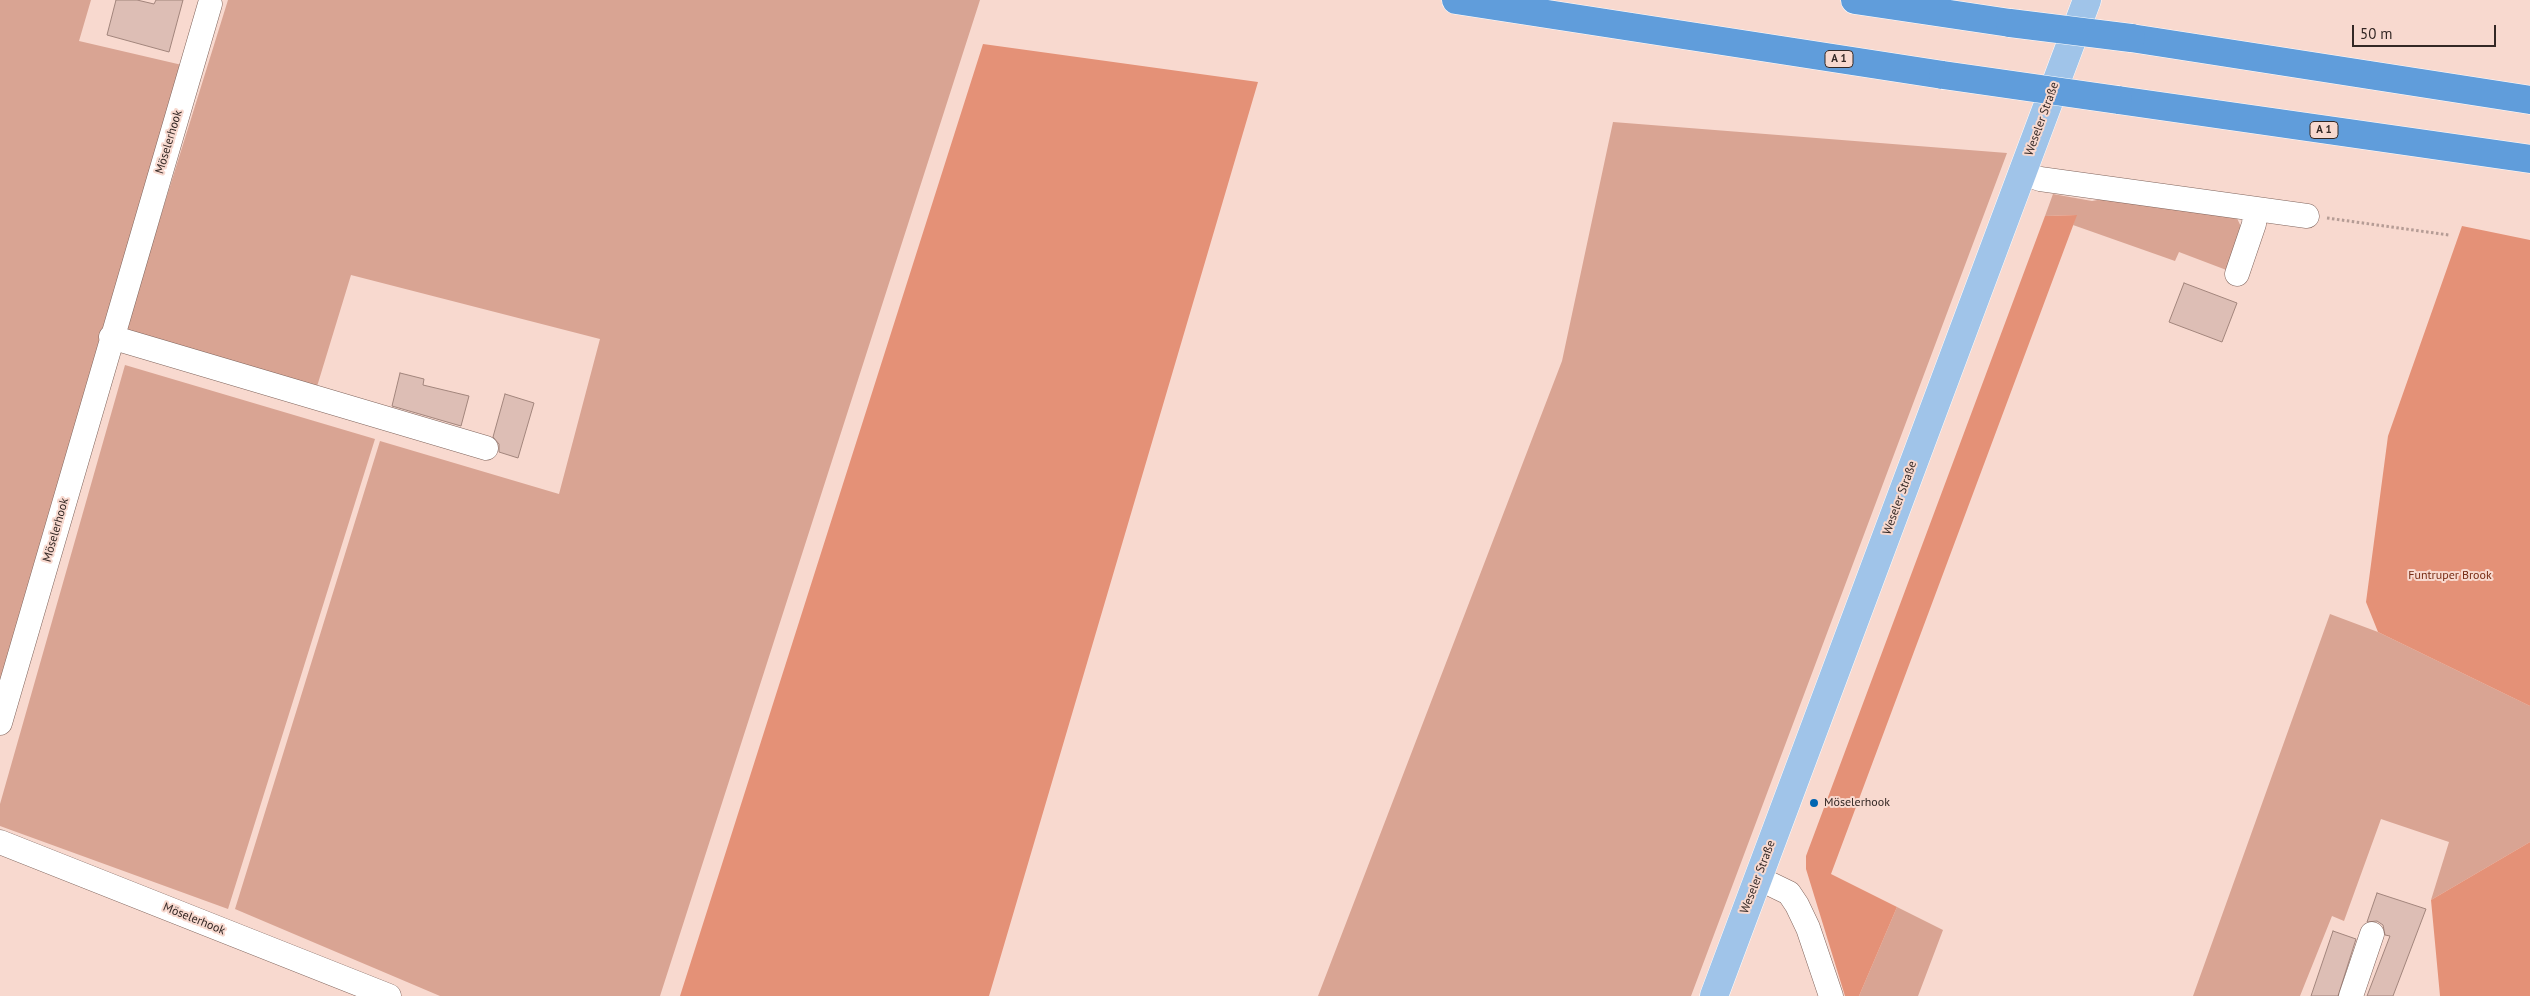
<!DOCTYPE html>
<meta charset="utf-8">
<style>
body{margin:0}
#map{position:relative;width:2530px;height:996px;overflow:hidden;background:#f8d9cf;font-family:"PT Sans",sans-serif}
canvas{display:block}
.scale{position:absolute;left:2352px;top:25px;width:144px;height:22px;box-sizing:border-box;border:2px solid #342825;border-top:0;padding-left:6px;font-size:15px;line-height:18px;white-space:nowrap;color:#342825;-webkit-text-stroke:4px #f8d9cf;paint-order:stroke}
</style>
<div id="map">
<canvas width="2530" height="996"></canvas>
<div class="scale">50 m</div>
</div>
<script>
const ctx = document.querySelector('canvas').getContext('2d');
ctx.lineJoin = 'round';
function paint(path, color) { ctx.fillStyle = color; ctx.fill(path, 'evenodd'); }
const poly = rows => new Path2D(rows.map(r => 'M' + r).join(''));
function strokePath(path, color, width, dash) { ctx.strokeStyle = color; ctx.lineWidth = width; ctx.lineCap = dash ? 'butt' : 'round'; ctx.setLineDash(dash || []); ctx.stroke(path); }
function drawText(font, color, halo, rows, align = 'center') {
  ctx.font = font + ' "PT Sans",sans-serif'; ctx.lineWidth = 4; ctx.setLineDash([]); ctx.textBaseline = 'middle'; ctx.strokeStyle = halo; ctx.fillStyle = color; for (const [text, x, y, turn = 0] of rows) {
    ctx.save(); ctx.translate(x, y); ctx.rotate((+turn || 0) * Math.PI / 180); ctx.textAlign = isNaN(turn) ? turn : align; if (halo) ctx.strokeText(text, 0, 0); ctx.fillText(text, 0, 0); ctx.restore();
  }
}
paint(poly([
 [0,0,91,0,79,41,182,65,0,683],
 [228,0,980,0,660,996,440,996,235,909,380,441,559,494,600,339,351,275,315,393,124,334],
 [1613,122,2007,153,1691,996,1318,996,1562,361],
 [2053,194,2092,201,2103,199,2236,216,2242,229,2229,271,2179,252,2175,261,2073,225,2076,215,2045,216],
 [125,365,375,439,228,909,0,826,0,804],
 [2330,614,2378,632,2530,706,2530,842,2431,900,2449,842,2381,819,2344,921,2332,916,2300,996,2193,996],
 [1897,907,1943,930,1918,996,1859,996]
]), '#d9a493');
paint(poly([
 [983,44,1258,82,989,996,680,996],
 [2077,215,1831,874,1897,907,1859,996,1845,996,1806,869,1806,856,2045,216],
 [2462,226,2530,240,2530,706,2378,632,2366,602,2388,436],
 [2530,842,2530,996,2440,996,2431,900]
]), '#e49177');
const building = poly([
 [116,0,137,0,154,4,156,0,183,0,169,52,107,35,116,0],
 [2184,283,2237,303,2222,342,2169,322,2184,283],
 [400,373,424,379,423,385,469,396,461,426,392,406,400,373],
 [505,394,534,403,518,458,499,452,499,444,493,437,505,394],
 [2377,893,2426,909,2393,996,2367,996,2390,936,2385,935,2383,925,2377,921,2367,922,2377,893],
 [2333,931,2356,939,2338,996,2311,996,2333,931]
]);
paint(building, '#ddbeb5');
strokePath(building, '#a2857c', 1);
const minor = poly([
 [2022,173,2040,179,2307,216],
 [2237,274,2254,224,2255,209],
 [111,337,486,448],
 [0,723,210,4],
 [0,842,389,996],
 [1758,878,1789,893,1797,905,1808,928,1831,996],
 [2351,996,2372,934]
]);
const major = poly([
 [1714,996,2087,0]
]);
const highway = poly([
 [1456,0,1943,75],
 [1855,0,2010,23],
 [2131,38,2530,100],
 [2118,100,2530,159]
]);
strokePath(minor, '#80655d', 25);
strokePath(major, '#fff', 29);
strokePath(highway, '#fff', 29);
strokePath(poly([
 [2327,218,2449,235]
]), '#b59c95', 3, [2.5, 2.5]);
strokePath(minor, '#fff', 24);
strokePath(major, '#a0c4e9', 28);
strokePath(highway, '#609ddb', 28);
const highwayBridge = poly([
 [2010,23,2131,38],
 [1943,75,2118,100]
]);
strokePath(highwayBridge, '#fff', 29, []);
strokePath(highwayBridge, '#609ddb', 28);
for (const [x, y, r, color] of [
 [1814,803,5,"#0065b1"]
]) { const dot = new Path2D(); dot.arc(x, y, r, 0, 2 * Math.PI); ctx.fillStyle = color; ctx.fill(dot); strokePath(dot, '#f8d9cf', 2); }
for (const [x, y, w] of [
 [1839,59,28],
 [2324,130,28]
]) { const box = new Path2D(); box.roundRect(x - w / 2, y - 8.5, w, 17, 4); ctx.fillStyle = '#f8d9cf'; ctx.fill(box); strokePath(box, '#342825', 1); }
drawText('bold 11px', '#342825', null, [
 ["A 1",1839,59],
 ["A 1",2324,130]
]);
drawText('12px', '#342825', '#f8d9cf', [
 ["Weseler Straße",2042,119,-70],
 ["Möselerhook",169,142,-73],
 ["Weseler Straße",1900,498,-70],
 ["Möselerhook",56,530,-74],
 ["Weseler Straße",1758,877,-69],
 ["Möselerhook",194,919,22]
]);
drawText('12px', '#772c14', '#f8d9cf', [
 ["Funtruper Brook",2450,576]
]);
drawText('12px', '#342825', '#f8d9cf', [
 ["Möselerhook",1824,803]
], 'left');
</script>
